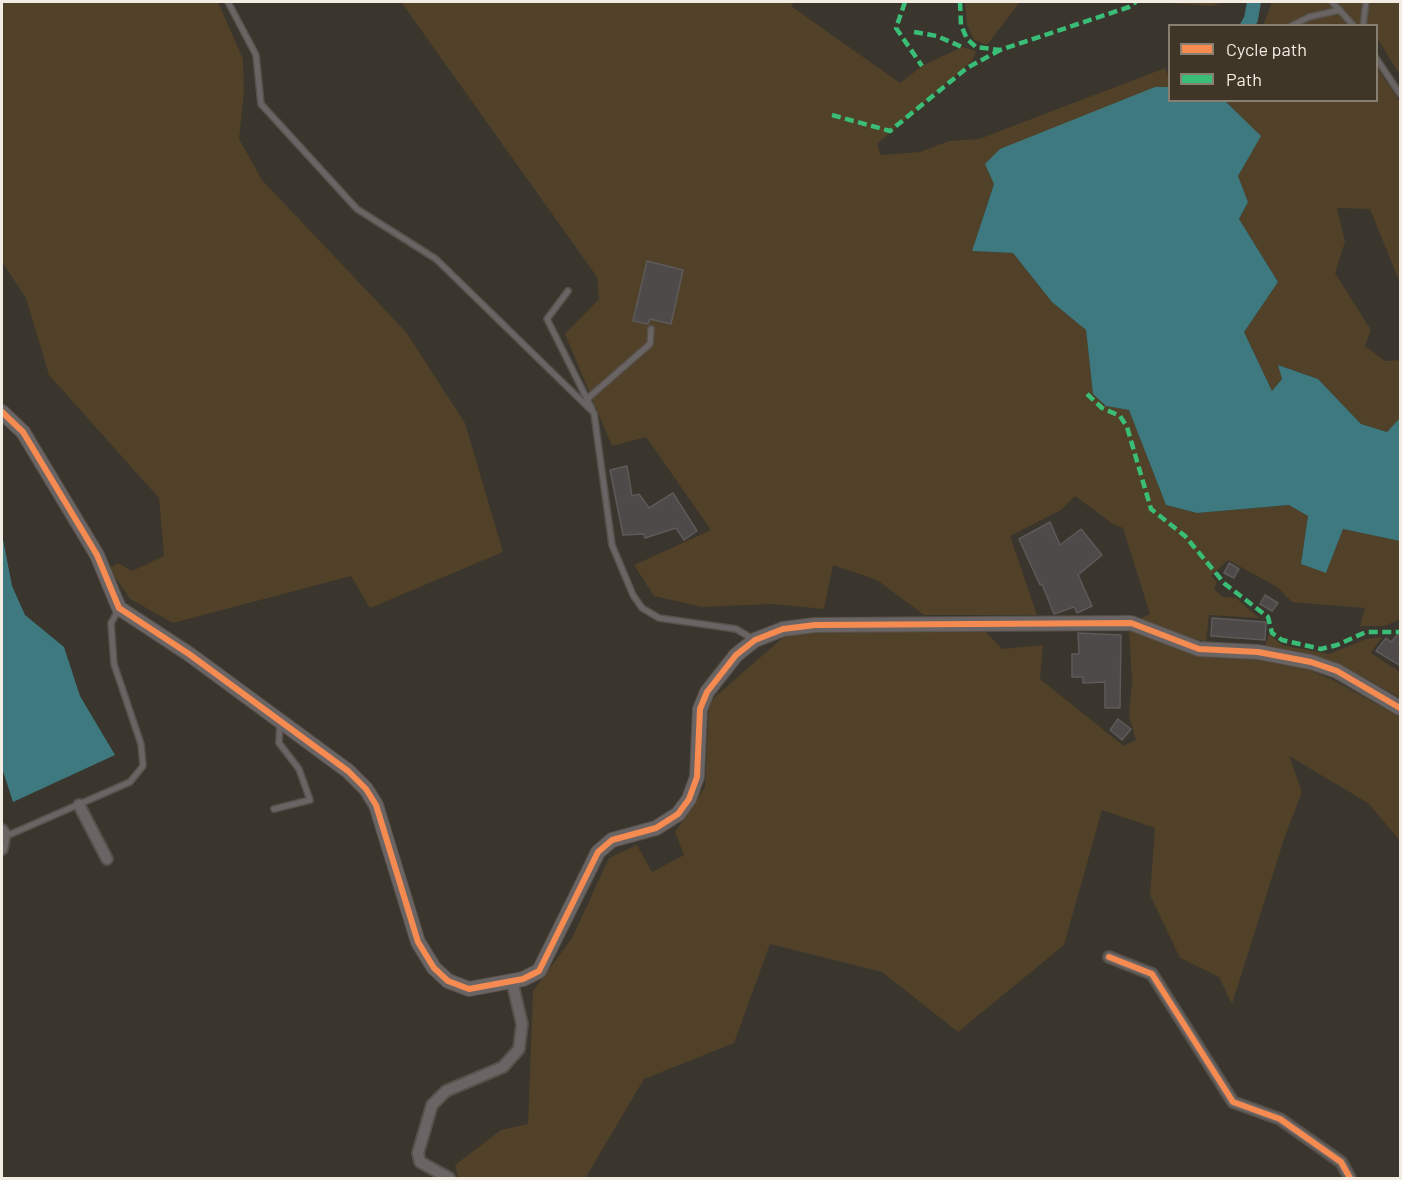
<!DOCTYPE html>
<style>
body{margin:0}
#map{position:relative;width:1402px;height:1180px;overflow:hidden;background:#3a352d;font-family:Barlow,sans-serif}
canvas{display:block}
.frame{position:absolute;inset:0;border:3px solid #f2ece3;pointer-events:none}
.legend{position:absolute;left:1168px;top:24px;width:210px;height:78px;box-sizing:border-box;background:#403627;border:2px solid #877f72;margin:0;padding:8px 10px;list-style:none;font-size:18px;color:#f2ece3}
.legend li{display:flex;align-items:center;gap:12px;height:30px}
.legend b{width:30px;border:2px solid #877f72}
</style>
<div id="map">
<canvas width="1402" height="1180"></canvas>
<div class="frame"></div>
<ul class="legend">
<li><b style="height:8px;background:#f68b52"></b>Cycle path</li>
<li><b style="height:8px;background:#3abd76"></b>Path</li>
</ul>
</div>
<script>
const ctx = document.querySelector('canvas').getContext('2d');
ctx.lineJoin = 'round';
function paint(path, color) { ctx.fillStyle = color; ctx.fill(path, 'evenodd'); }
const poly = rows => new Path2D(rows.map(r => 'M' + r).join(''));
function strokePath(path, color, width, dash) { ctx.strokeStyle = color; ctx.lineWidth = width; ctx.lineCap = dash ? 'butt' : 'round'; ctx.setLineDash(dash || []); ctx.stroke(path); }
paint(poly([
 [2,2,218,2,243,59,244,92,239,139,262,180,406,332,465,423,503,552,370,608,351,576,173,623,130,599,109,568,118,563,132,571,164,556,159,498,49,375,26,298,2,262],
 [401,2,795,2,791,6,900,83,922,66,962,47,976,51,972,61,877,144,881,155,920,152,949,141,979,139,1165,68,1169,77,1169,87,1155,87,994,183,972,251,1013,253,1052,302,1086,330,1093,394,1106,406,1129,410,1166,505,1197,513,1289,505,1308,516,1301,564,1326,572,1343,529,1400,541,1400,619,1385,626,1360,626,1365,608,1292,602,1277,587,1228,560,1211,576,1217,582,1214,589,1223,597,1236,598,1259,618,1209,615,1206,642,1136,621,1150,614,1123,528,1113,524,1075,496,1061,510,1010,536,1037,615,924,615,877,580,833,565,824,609,772,604,702,607,654,596,634,565,711,530,646,437,612,446,565,334,599,299,597,277],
 [965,2,1020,2,987,45,974,40,967,25],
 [1156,2,1224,2,1212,6],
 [1272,2,1400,2,1400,75,1377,38,1376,26,1263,26],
 [1377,68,1400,102,1400,283,1370,209,1337,208,1345,242,1335,273,1371,330,1365,346,1385,361,1400,360,1400,418,1387,432,1361,424,1318,379,1279,365,1282,379,1272,391,1244,332,1278,282,1239,219,1248,202,1238,176,1260,136,1225,101,1376,100],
 [934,627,983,629,1002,649,1043,645,1040,679,1124,746,1136,740,1129,716,1132,681,1129,630,1141,632,1195,656,1260,660,1306,668,1333,680,1400,717,1400,841,1368,803,1289,756,1302,792,1285,836,1232,1004,1219,977,1180,958,1150,895,1155,828,1102,810,1064,945,958,1032,882,972,770,944,734,1043,644,1079,586,1177,458,1178,455,1165,501,1130,528,1124,533,991,572,938,609,858,637,845,652,872,684,855,675,832,705,787,709,702,787,634],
 [1269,634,1282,645,1329,654,1366,639,1382,637,1371,653,1400,672,1400,698,1344,666,1302,652,1265,646]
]), '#504128');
paint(poly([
 [1155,87,1169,87,1170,100,1225,101,1261,136,1238,176,1248,202,1239,219,1278,282,1244,332,1272,391,1282,379,1278,365,1318,379,1361,424,1387,432,1400,418,1400,541,1343,529,1326,573,1301,564,1308,516,1289,505,1197,513,1166,505,1129,410,1106,406,1093,394,1086,330,1052,302,1013,253,972,251,994,184,985,164,1000,149],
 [2,534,12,586,25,615,64,647,80,696,115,755,13,802,2,768]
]), '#3d797f');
strokePath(poly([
 [1247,26,1251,19,1254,2]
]), '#3d797f', 14);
const building = poly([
 [647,261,683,270,671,324,650,319,648,324,633,321,647,261],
 [627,466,632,496,639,494,649,508,673,493,697,531,684,540,676,528,645,538,644,534,623,535,610,470,627,466],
 [1050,522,1060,545,1081,529,1102,555,1078,575,1092,606,1077,613,1074,607,1054,614,1042,584,1040,585,1019,539,1050,522],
 [1229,563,1239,569,1234,578,1224,573,1229,563],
 [1265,595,1278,603,1272,611,1260,604,1265,595],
 [1212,618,1266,622,1265,640,1211,636,1212,618],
 [1401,631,1401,666,1376,651,1386,638,1391,642,1401,631],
 [1078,633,1121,635,1120,708,1105,708,1105,682,1083,683,1083,677,1072,677,1072,654,1079,654,1078,633],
 [1118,719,1131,729,1122,740,1110,730,1118,719]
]);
paint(building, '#4d4a49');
strokePath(building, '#5d5a5a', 1.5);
const service = poly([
 [228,2,256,55,261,104,357,209,436,259,594,413,612,545,633,595,642,608,659,618,736,629,753,639],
 [1332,2,1354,26],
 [1291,26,1309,17,1340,10],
 [1363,26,1366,2],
 [1376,58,1400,94],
 [568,291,547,319,592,409],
 [587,399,650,344,651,329],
 [274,809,310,800,299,769,279,743,280,722],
 [5,834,11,834,130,782,143,766,141,744,114,664,111,623,119,609]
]);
const minor = poly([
 [79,805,107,859],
 [2,830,5,834,2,849],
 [1109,957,1152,974,1233,1102,1280,1119,1341,1162,1350,1178],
 [449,1178,420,1162,418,1153,432,1105,446,1091,503,1067,519,1049,522,1024,512,981]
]);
const tertiary = poly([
 [2,412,23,432,97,555,119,608,189,654,348,771,366,789,376,805,418,942,434,968,448,981,469,989,523,979,539,971,598,852,612,840,656,828,678,814,689,799,697,777,700,709,707,692,736,655,755,640,783,629,815,625,1131,623,1199,649,1258,652,1311,662,1337,671,1400,708]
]);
strokePath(service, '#57514b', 8);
strokePath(minor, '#57514b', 14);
strokePath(tertiary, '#57514b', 16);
strokePath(service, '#6a6465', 5);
strokePath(minor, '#6a6465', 10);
strokePath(tertiary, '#6a6465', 14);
strokePath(poly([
 [905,2,896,28,922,66],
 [960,2,961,25,967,39,976,47,1000,50,1129,7,1136,2],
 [914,32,937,36,962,47],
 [832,115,890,131,967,68,1000,50],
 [1087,394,1102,408,1120,416,1127,427,1151,509,1185,536,1225,584,1268,617,1272,633,1282,640,1321,649,1337,645,1366,632,1400,632]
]), '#3abd76', 4.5, [9, 4.5]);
strokePath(poly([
 [2,412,23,432,97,555,119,608,189,654,348,771,366,789,376,805,418,942,434,968,448,981,469,989,523,979,539,971,598,852,612,840,656,828,678,814,689,799,697,777,700,709,707,692,736,655,755,640,783,629,815,625,1131,623,1199,649,1258,652,1311,662,1337,671,1400,708],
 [1109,957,1152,974,1233,1102,1280,1119,1341,1162,1350,1178]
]), '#f68b52', 6);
</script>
